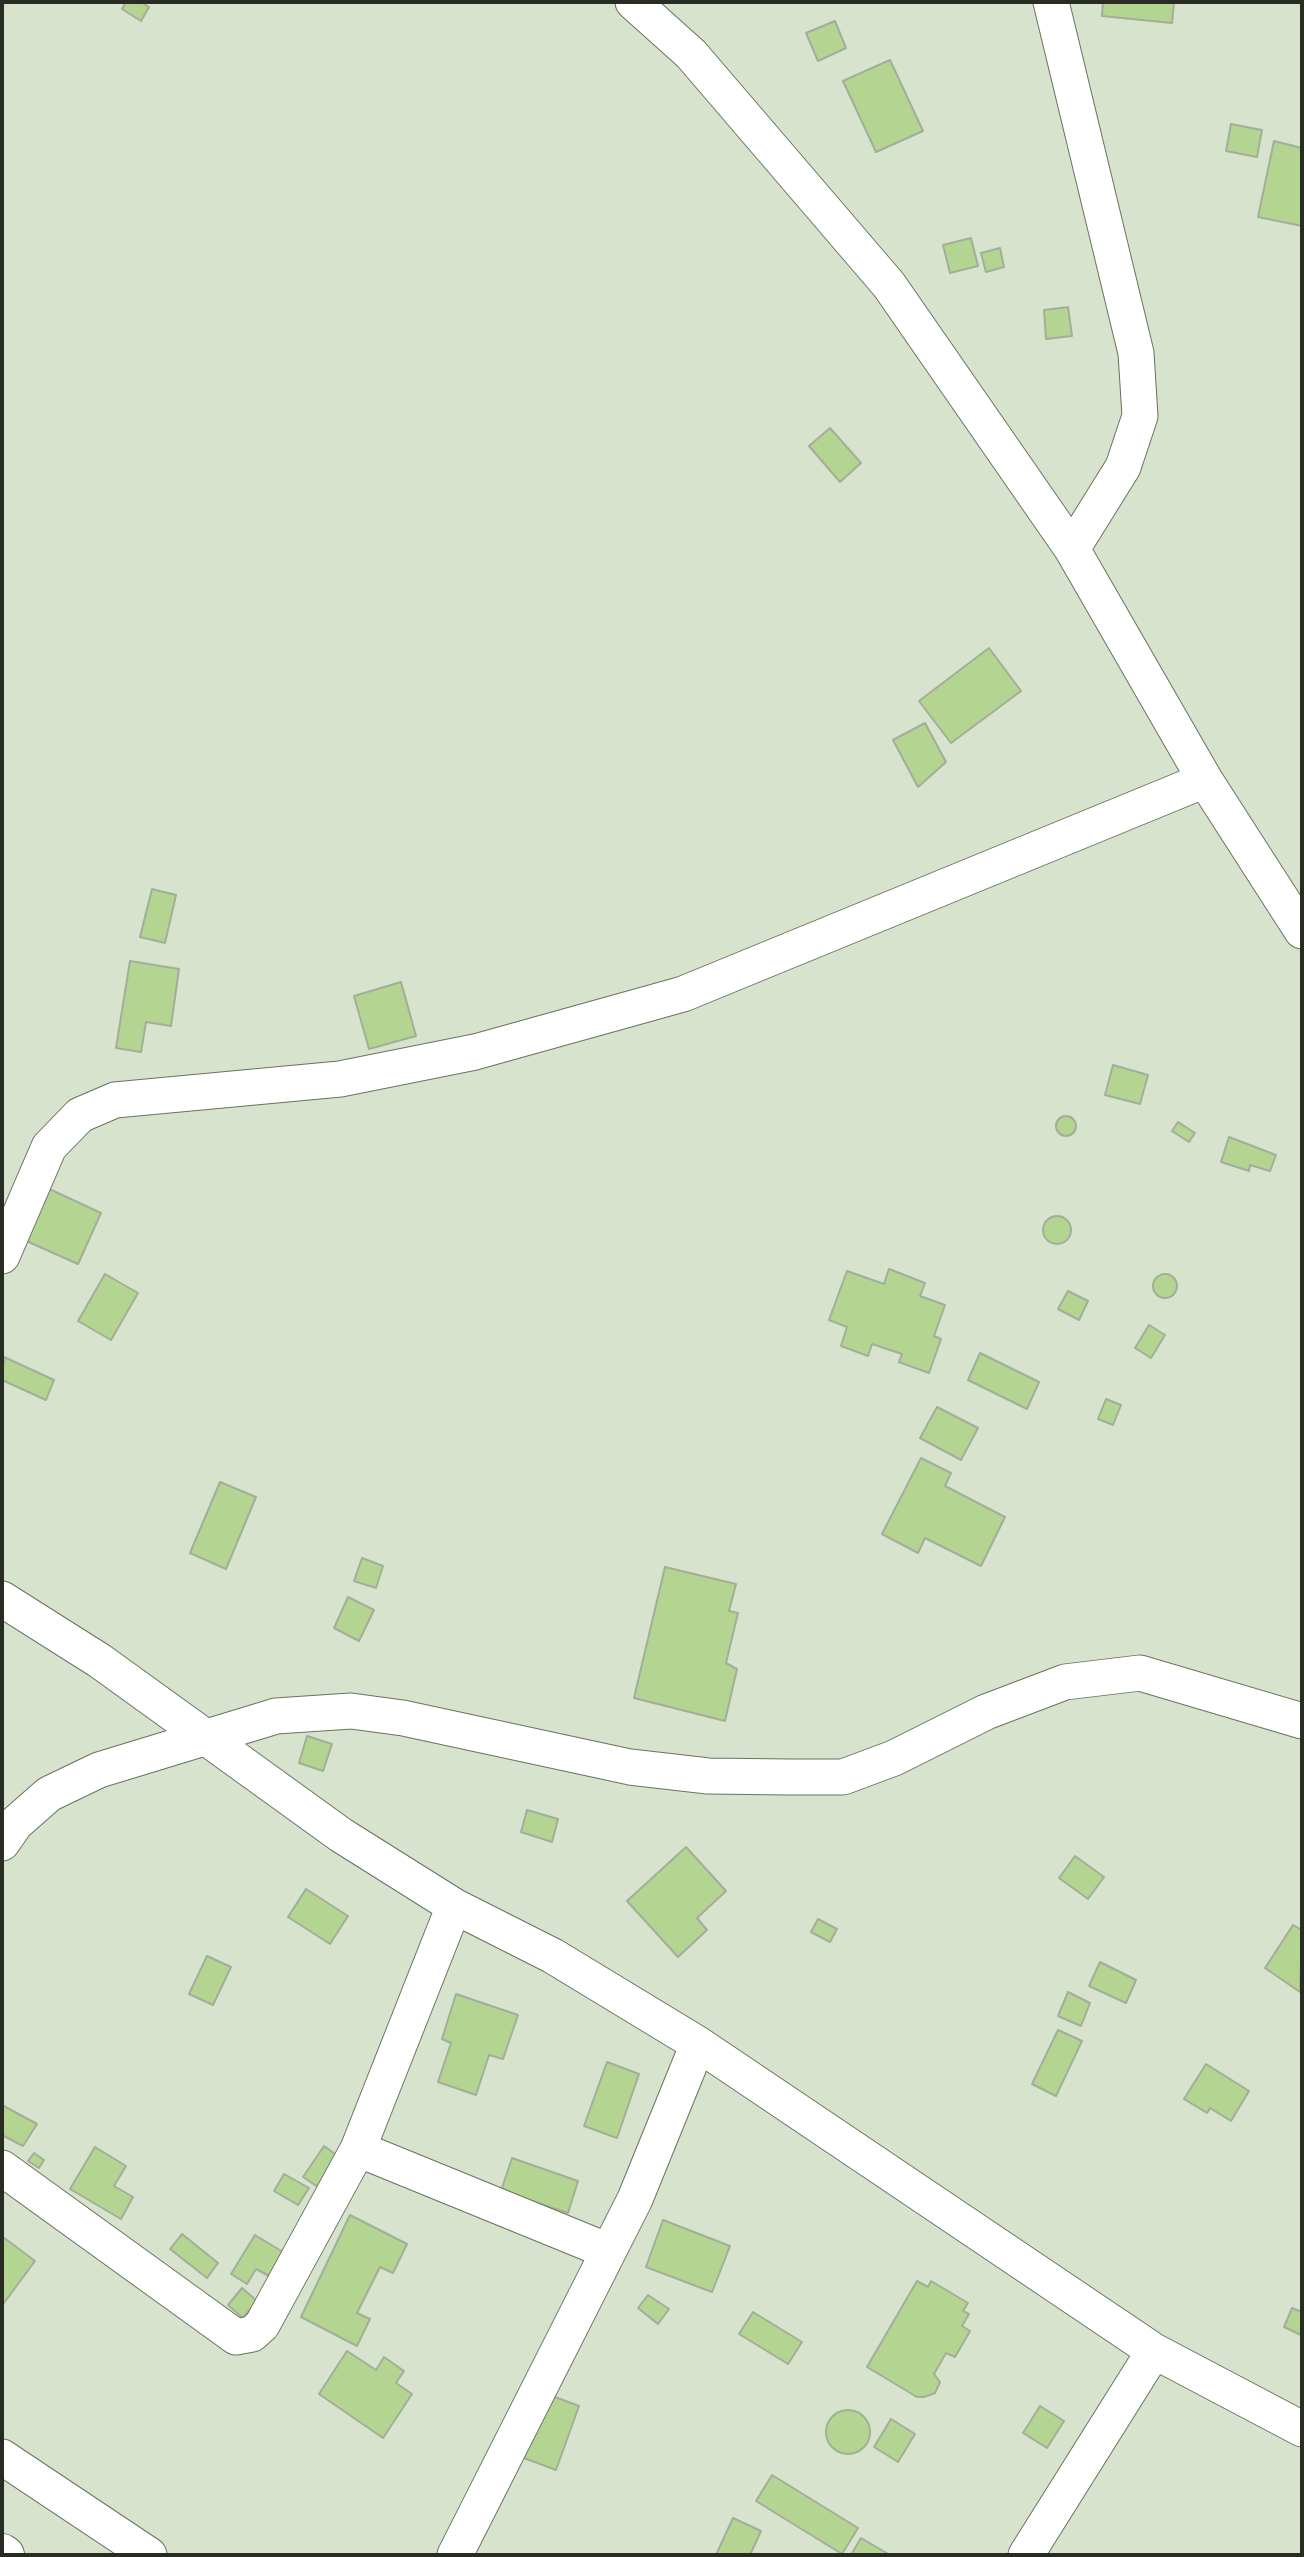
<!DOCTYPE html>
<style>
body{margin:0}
#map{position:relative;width:1304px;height:2557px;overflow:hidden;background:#d7e3cc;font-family:"IBM Plex Sans",sans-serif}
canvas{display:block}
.frame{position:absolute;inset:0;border:4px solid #282c23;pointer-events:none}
</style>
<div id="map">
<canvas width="1304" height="2557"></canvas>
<div class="frame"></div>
</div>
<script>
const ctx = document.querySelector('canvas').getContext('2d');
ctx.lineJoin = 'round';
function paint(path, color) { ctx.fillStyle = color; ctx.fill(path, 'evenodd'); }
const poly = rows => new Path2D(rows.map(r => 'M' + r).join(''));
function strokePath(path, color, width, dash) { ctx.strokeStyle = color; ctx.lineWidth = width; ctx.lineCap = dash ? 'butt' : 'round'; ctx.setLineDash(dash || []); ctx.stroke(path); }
const building = poly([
 [126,2,141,2,149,7,141,21,122,9,126,2],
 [1103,2,1174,2,1172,23,1102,16,1103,2],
 [835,21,846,48,818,61,806,33,835,21],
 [890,60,923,131,876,152,843,81,890,60],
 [1231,124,1262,130,1257,157,1226,151,1231,124],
 [1274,141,1302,148,1302,226,1258,217,1274,141],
 [971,238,978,266,950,273,943,245,971,238],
 [1000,248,1004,267,986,272,981,253,1000,248],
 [1068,307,1072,336,1046,339,1044,310,1068,307],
 [830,428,861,463,840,482,809,446,830,428],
 [989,648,1021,691,951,743,919,701,989,648],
 [925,723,946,762,918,787,893,740,925,723],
 [152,889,176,895,165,943,140,937,152,889],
 [130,961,179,969,171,1026,146,1022,141,1052,116,1048,130,961],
 [401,982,416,1036,369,1049,354,996,401,982],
 [1113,1065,1148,1075,1140,1104,1105,1095,1113,1065],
 '1056 1126a10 10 0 1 1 20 0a10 10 0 1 1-20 0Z',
 [1178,1122,1195,1133,1189,1142,1172,1131,1178,1122],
 [1229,1137,1276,1155,1270,1171,1250,1165,1249,1171,1221,1162,1229,1137],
 [45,1187,101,1213,78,1264,22,1239,45,1187],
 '1043 1230a14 14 0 1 1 28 0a14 14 0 1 1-28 0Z',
 [889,1269,925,1283,920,1296,945,1305,934,1336,941,1339,929,1373,899,1362,902,1354,872,1344,868,1356,841,1346,847,1327,829,1320,847,1271,884,1284,889,1269],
 '1153 1286a12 12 0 1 1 24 0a12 12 0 1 1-24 0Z',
 [105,1274,138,1293,111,1340,78,1321,105,1274],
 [1068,1291,1088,1301,1079,1320,1058,1309,1068,1291],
 [1149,1325,1165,1335,1151,1358,1135,1348,1149,1325],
 [980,1353,1039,1382,1027,1409,968,1380,980,1353],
 [4,1357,54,1380,46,1400,2,1380,4,1357],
 [1106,1399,1121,1405,1113,1425,1098,1419,1106,1399],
 [937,1407,978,1428,961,1460,920,1438,937,1407],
 [921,1458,951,1473,945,1486,1005,1517,981,1566,925,1538,918,1553,882,1534,921,1458],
 [220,1482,256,1497,226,1569,190,1553,220,1482],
 [362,1558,383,1566,376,1588,354,1581,362,1558],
 [665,1567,736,1584,729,1611,738,1613,726,1663,737,1669,725,1721,634,1698,665,1567],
 [348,1597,374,1610,359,1641,334,1628,348,1597],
 [307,1736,332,1744,323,1771,299,1763,307,1736],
 [527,1810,558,1819,552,1842,521,1832,527,1810],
 [686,1847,726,1891,697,1918,707,1930,678,1957,627,1901,686,1847],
 [1075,1856,1104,1877,1088,1899,1059,1878,1075,1856],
 [306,1889,348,1916,330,1944,288,1917,306,1889],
 [818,1919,837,1929,830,1942,811,1932,818,1919],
 [1293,1925,1302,1930,1300,1992,1265,1968,1293,1925],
 [207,1956,231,1967,213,2005,189,1994,207,1956],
 [1100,1962,1136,1980,1126,2003,1089,1986,1100,1962],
 [1068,1992,1090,2003,1081,2026,1058,2016,1068,1992],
 [456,1994,518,2015,503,2059,489,2055,476,2095,438,2082,451,2043,442,2039,456,1994],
 [1058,2030,1082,2041,1056,2096,1032,2084,1058,2030],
 [607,2062,639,2074,617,2138,584,2126,607,2062],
 [1206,2064,1249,2091,1231,2121,1210,2108,1207,2113,1184,2099,1206,2064],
 [2,2105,37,2124,23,2146,2,2135,2,2105],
 [324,2146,342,2159,321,2189,303,2177,324,2146],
 [95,2147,126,2166,114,2186,133,2197,121,2219,70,2189,95,2147],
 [34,2153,44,2160,39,2168,28,2161,34,2153],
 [512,2158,578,2181,568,2213,501,2191,512,2158],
 [284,2174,309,2188,298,2205,274,2191,284,2174],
 [350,2215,407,2244,393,2273,380,2267,357,2313,370,2319,357,2346,301,2317,350,2215],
 [663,2220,730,2246,712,2292,646,2267,663,2220],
 [182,2234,218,2263,207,2278,170,2249,182,2234],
 [255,2235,283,2252,269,2276,256,2269,247,2284,231,2274,255,2235],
 [3,2237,35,2261,4,2303,2,2301,3,2237],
 [917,2281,928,2287,931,2281,968,2303,963,2311,969,2314,962,2326,970,2331,955,2357,946,2353,934,2374,940,2382,935,2393,924,2397,917,2397,867,2367,917,2281],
 [242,2288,257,2301,243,2318,228,2305,242,2288],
 [648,2295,669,2309,658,2324,638,2308,648,2295],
 [1292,2308,1302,2312,1301,2335,1284,2327,1292,2308],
 [753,2312,802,2342,788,2364,739,2334,753,2312],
 [347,2351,376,2370,384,2357,404,2371,396,2383,412,2394,383,2438,319,2394,347,2351],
 [547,2394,579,2406,556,2470,524,2458,547,2394],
 [1040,2406,1064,2421,1047,2448,1023,2433,1040,2406],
 '826 2432a22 22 0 1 1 44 0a22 22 0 1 1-44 0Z',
 [891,2419,915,2434,898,2462,874,2447,891,2419],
 [772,2475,858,2528,842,2554,756,2501,772,2475],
 [733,2518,761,2531,750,2555,716,2555,733,2518],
 [861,2538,890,2555,851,2555,861,2538]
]);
paint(building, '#b4d592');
strokePath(building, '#a3ae99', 2);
const street = poly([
 [633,2,691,54,889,285,1072,549,1205,780,1302,931],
 [1051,2,1136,353,1140,416,1123,467,1072,549],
 [2,1256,49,1147,80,1115,115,1100,340,1079,475,1052,683,994,1205,780],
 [2,1599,100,1661,341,1835,454,1906,553,1956,698,2044,1154,2351,1302,2429],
 [2,1843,16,1823,49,1794,99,1770,276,1716,351,1711,403,1718,630,1767,708,1776,789,1777,843,1777,894,1758,986,1712,1065,1682,1140,1673,1302,1721],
 [358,2149,608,2251],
 [2,2168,236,2337,252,2334,262,2325,358,2149,454,1906],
 [2,2457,149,2555],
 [455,2555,635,2199,698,2044],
 [1026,2555,1154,2351]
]);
const secondary = poly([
 [2,2553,5,2555]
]);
strokePath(street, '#69735f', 37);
strokePath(secondary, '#69735f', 40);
strokePath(street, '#fff', 35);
strokePath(secondary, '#fff', 38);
</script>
